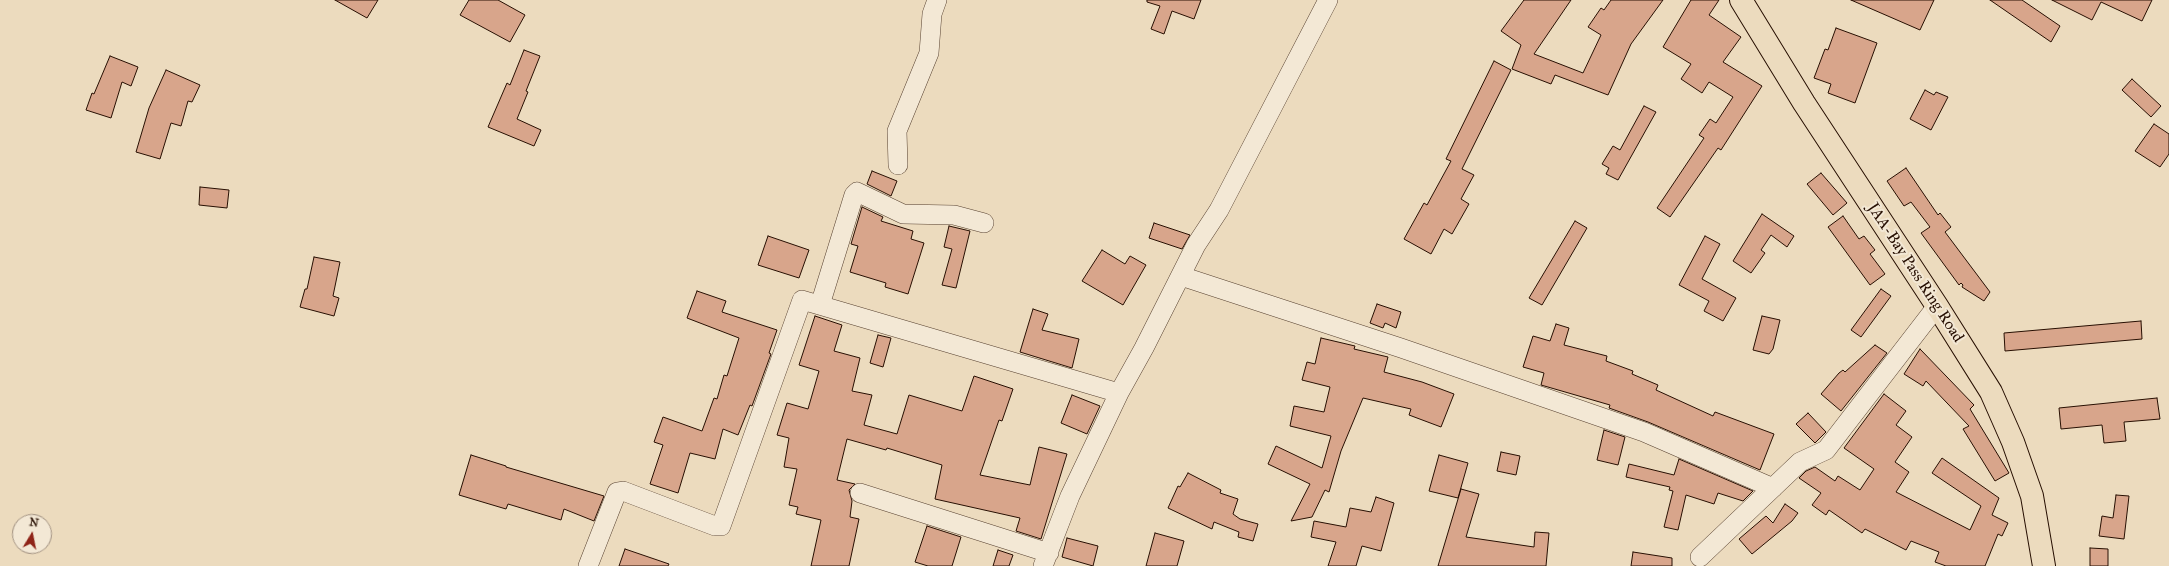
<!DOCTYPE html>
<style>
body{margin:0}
#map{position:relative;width:2169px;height:566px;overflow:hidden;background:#ecdbbe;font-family:"IM FELL Great Primer",serif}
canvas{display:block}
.north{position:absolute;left:12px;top:514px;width:40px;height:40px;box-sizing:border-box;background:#f3e8d5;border:1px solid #a19181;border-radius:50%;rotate:10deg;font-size:11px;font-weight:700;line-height:16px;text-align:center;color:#270f02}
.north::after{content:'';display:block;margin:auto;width:14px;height:18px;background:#8f2418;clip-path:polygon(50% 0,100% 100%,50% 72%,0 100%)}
</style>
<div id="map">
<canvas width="2169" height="566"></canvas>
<div class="north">N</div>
</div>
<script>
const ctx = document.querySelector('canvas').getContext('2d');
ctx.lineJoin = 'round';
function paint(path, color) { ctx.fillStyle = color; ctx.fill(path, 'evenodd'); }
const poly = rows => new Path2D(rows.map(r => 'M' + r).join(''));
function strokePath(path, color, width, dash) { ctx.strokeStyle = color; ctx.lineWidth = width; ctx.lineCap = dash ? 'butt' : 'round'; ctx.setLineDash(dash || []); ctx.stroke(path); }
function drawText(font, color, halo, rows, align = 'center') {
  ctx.font = font + ' "IM FELL Great Primer",serif'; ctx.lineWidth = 4; ctx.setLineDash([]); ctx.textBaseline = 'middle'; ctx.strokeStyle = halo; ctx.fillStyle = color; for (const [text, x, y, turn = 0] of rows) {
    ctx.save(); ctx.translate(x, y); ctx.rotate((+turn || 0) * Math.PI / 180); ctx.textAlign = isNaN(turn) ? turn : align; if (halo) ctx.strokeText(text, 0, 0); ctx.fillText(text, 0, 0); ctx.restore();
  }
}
const building = poly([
 [335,0,378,0,367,18,335,0],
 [469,0,498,0,525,15,510,42,460,15,469,0],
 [1147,0,1201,0,1194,19,1172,11,1164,34,1151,29,1160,6,1147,2,1147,0],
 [1524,0,1571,0,1534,54,1583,73,1601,35,1588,27,1601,8,1604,10,1611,0,1663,0,1631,44,1608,95,1555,75,1551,84,1512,69,1521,45,1501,31,1524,0],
 [1691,0,1719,0,1709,15,1741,37,1723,62,1762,86,1721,150,1718,148,1670,217,1657,208,1704,138,1699,135,1710,119,1716,123,1733,97,1709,82,1702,93,1681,79,1691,64,1663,47,1691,0],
 [1851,0,1934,0,1920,30,1851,0],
 [1990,0,2022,0,2060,26,2051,42,1990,0],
 [2052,0,2152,0,2142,21,2101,2,2092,20,2052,0],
 [1836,28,1877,43,1855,103,1828,93,1831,84,1814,78,1825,49,1828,50,1836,28],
 [524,50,540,56,526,91,528,92,517,119,541,130,534,146,488,127,507,83,510,85,524,50],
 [110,56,138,67,131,86,122,82,111,118,86,110,92,93,94,94,110,56],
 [1494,61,1511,70,1462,169,1474,175,1461,199,1469,204,1452,234,1444,229,1431,254,1404,239,1424,203,1427,205,1451,161,1446,159,1494,61],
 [166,70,200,85,192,102,188,101,181,126,171,123,160,159,136,152,149,108,166,70],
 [2132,79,2161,106,2151,117,2122,90,2132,79],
 [1925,90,1934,95,1936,92,1948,97,1931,130,1910,119,1925,90],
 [1644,106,1656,112,1618,180,1606,174,1609,168,1602,164,1613,146,1620,150,1644,106],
 [2154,124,2169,134,2169,154,2160,167,2135,151,2154,124],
 [1906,168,1938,215,1940,213,1951,227,1945,232,1990,292,1984,301,1962,287,1963,285,1961,283,1959,285,1921,233,1930,227,1911,202,1904,206,1887,181,1906,168],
 [872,171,897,181,891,196,867,184,872,171],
 [1821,173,1847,203,1833,215,1807,184,1821,173],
 [200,187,229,190,227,208,199,205,200,187],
 [862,207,883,217,881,221,913,231,911,239,924,243,908,294,885,287,886,283,850,272,858,246,851,244,862,207],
 [1762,214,1794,236,1787,247,1771,235,1761,250,1765,253,1751,273,1733,261,1762,214],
 [1843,216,1859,239,1864,236,1875,250,1870,254,1885,274,1870,285,1828,227,1843,216],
 [1575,221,1587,228,1542,305,1529,298,1575,221],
 [1154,223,1190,235,1182,249,1149,238,1154,223],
 [949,226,970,231,956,288,942,285,952,249,944,247,949,226],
 [768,236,809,250,799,278,758,265,768,236],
 [1705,236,1720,244,1702,279,1736,298,1723,321,1704,311,1709,301,1679,285,1705,236],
 [1102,250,1125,264,1130,256,1146,265,1123,305,1082,281,1102,250],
 [314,257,340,262,333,296,339,298,334,316,300,307,305,289,307,289,314,257],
 [1881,289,1891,296,1861,337,1851,330,1881,289],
 [697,291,726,301,722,312,777,330,769,353,771,354,752,406,750,405,738,435,723,429,715,459,690,453,678,493,650,484,663,445,654,442,663,417,702,431,714,398,717,399,724,375,727,376,739,338,687,318,697,291],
 [1377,304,1401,312,1396,328,1385,323,1383,328,1370,323,1377,304],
 [1033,309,1048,314,1042,330,1079,339,1072,368,1020,352,1033,309],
 [815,316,842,325,834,351,860,358,852,391,872,395,864,425,897,434,909,395,962,411,974,376,1013,389,1002,421,999,420,980,475,1030,485,1039,447,1067,454,1041,539,1016,531,1020,518,935,499,942,465,887,448,886,450,847,439,837,480,855,484,849,490,852,501,850,517,859,519,849,566,811,566,821,520,796,514,798,507,789,505,797,469,784,467,789,438,777,435,787,403,808,409,819,371,799,365,815,316],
 [1762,316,1780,320,1773,349,1769,354,1753,350,1762,316],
 [2141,321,2142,339,2005,351,2004,333,2141,321],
 [1556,324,1569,328,1564,345,1607,356,1606,361,1633,371,1632,374,1658,385,1656,390,1713,416,1715,412,1774,434,1760,470,1648,422,1609,408,1610,405,1541,385,1544,373,1523,367,1533,336,1550,341,1556,324],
 [878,335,891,338,883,367,870,363,878,335],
 [1321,338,1355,346,1354,349,1388,357,1384,372,1422,382,1454,394,1441,427,1409,415,1411,409,1363,398,1341,451,1329,492,1325,490,1312,517,1291,521,1310,484,1268,464,1276,446,1322,468,1331,436,1290,426,1294,406,1324,412,1330,387,1302,380,1307,362,1315,364,1321,338],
 [1875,345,1887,353,1841,411,1821,394,1839,373,1843,370,1845,372,1875,345],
 [1920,349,1974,405,1970,409,2009,473,1995,481,1963,429,1969,426,1926,381,1923,386,1904,374,1920,349],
 [1884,394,1906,411,1896,425,1912,437,1895,462,1909,472,1896,492,1970,530,1981,506,1932,473,1942,458,1999,498,1992,515,2008,523,2002,536,1998,534,1985,566,1946,566,1935,562,1939,552,1911,541,1906,550,1865,529,1862,533,1829,510,1826,515,1812,505,1821,493,1799,478,1806,471,1815,467,1835,481,1838,476,1860,490,1874,469,1844,448,1884,394],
 [1072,395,1100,406,1087,434,1061,423,1072,395],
 [2157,398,2160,419,2124,422,2126,441,2104,443,2102,425,2061,429,2059,408,2157,398],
 [1808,413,1826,432,1815,443,1796,424,1808,413],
 [1604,430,1625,437,1618,465,1597,460,1604,430],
 [1501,452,1520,456,1516,475,1497,471,1501,452],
 [471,455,506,466,506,467,604,496,594,521,564,509,561,520,508,504,506,509,459,495,471,455],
 [1439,455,1468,463,1458,498,1429,491,1439,455],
 [1679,459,1753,491,1743,501,1718,493,1714,504,1686,495,1678,530,1664,527,1673,491,1669,490,1670,487,1626,477,1629,464,1674,475,1679,459],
 [1188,473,1221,490,1220,493,1238,499,1233,514,1240,519,1258,524,1253,541,1238,537,1239,532,1214,522,1212,529,1168,508,1178,486,1180,487,1188,473],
 [1461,489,1479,494,1466,537,1534,547,1535,532,1549,533,1546,566,1438,566,1461,489],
 [2116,495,2129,496,2124,539,2099,536,2102,516,2113,518,2116,495],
 [1376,497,1394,503,1381,551,1362,546,1356,566,1328,566,1336,542,1311,537,1314,521,1346,527,1350,508,1371,512,1376,497],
 [1785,504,1798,513,1792,521,1752,554,1739,539,1766,516,1773,523,1785,504],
 [927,526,961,537,952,566,928,566,915,562,927,526],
 [1155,533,1184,541,1177,566,1146,566,1155,533],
 [1067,538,1098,546,1093,566,1062,557,1067,538],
 [2090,548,2108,549,2108,566,2090,566,2090,548],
 [625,549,669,564,668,566,619,566,625,549],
 [998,550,1013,555,1009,566,993,566,998,550],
 [1633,552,1672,558,1672,566,1631,566,1633,552]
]);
paint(building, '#d8a58b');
strokePath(building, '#270f02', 1);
const minor = poly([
 [898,165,897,131,929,53,932,14,937,0],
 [1181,276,1401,348,1644,432,1773,488],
 [820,305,854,195,857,192,903,214,954,215,984,223],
 [860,493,1049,553],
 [1700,557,1800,462,1826,450,1937,306],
 [588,566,617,492,623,491,715,526,721,526,802,300,1119,393],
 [1043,566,1070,496,1119,393,1144,348,1196,245,1219,210,1328,0]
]);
const trunk = poly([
 [1741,0,1804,103,1937,306,1991,392,2013,442,2032,496,2044,566]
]);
strokePath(minor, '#584231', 20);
strokePath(trunk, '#270f02', 24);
strokePath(minor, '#f3e8d5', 19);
strokePath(trunk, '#ecdbbe', 22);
drawText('16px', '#270f02', '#f3e8d5', [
 ["JAA-Bay Pass Ring Road",1915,273,57]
]);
</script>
